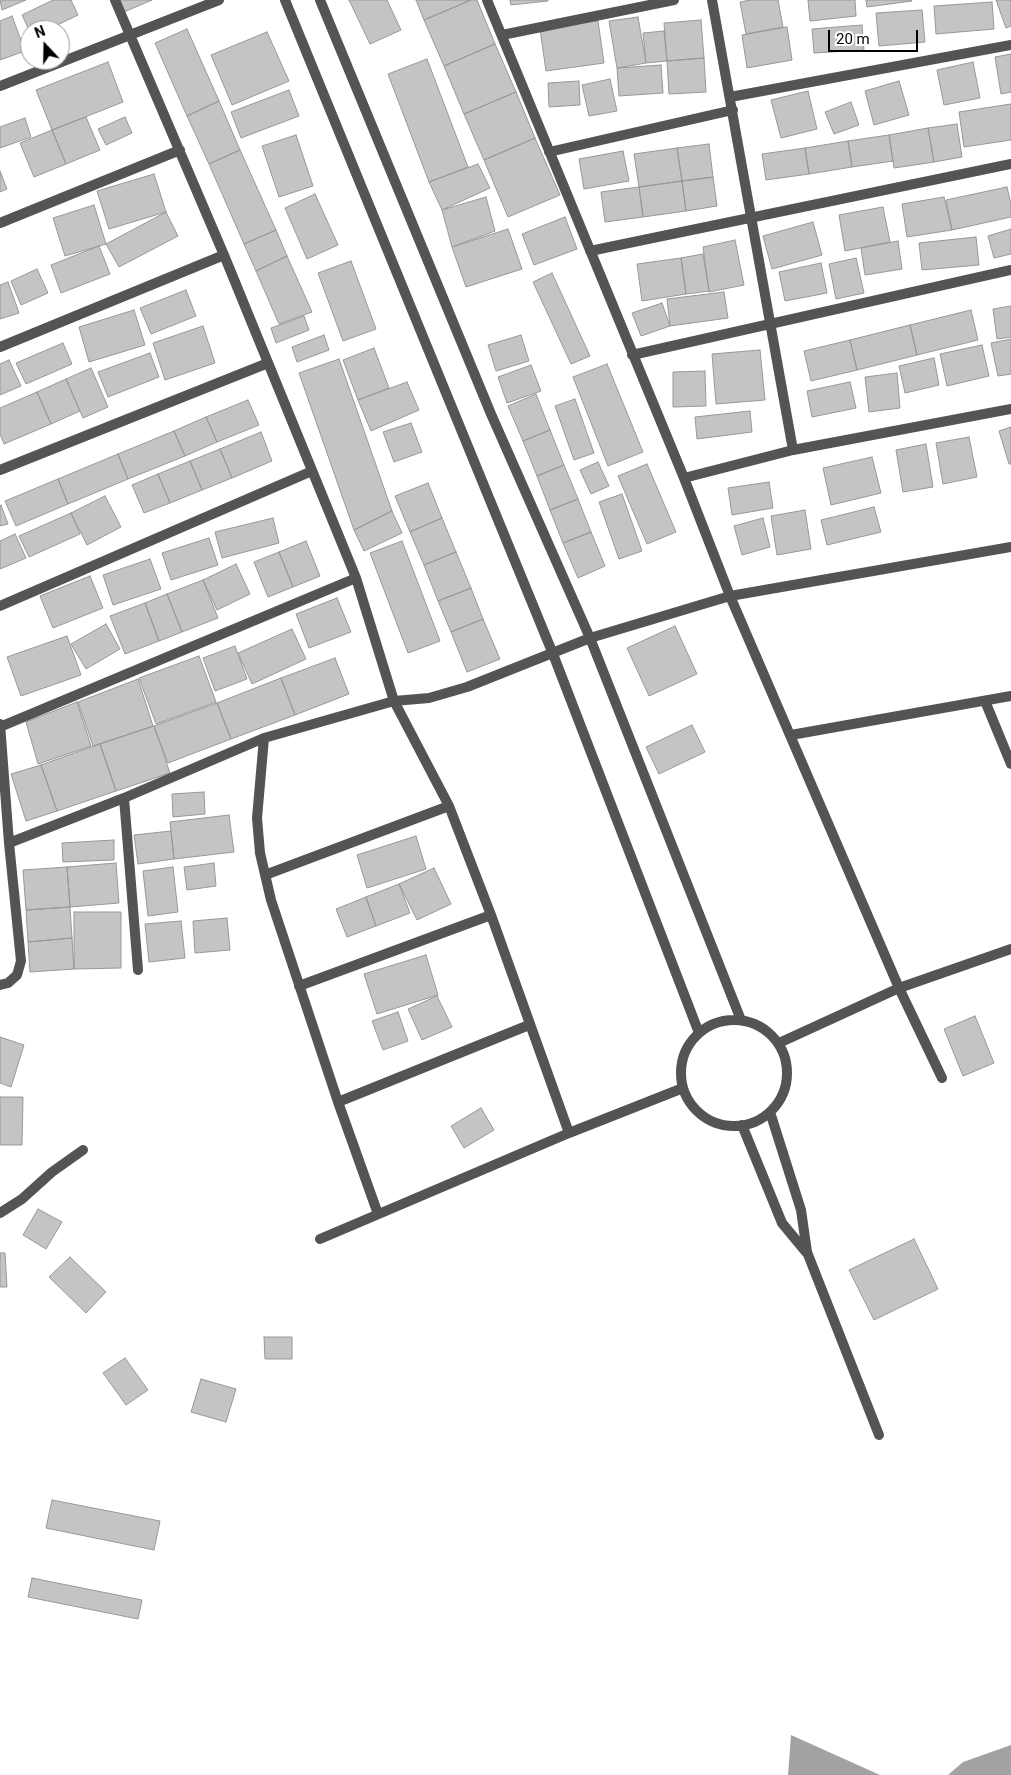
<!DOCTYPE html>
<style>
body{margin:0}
#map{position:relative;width:1011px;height:1775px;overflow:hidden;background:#fff;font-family:Roboto,sans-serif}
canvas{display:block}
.north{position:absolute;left:20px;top:20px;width:50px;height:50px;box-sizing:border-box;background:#fff;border:1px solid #999;border-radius:50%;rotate:339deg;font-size:14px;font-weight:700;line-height:20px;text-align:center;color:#000}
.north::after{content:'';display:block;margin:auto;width:18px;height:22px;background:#000;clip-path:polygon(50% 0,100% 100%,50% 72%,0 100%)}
.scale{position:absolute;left:828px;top:30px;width:90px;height:22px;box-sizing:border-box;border:2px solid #000;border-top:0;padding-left:6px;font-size:15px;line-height:18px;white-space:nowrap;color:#000;-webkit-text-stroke:4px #fff;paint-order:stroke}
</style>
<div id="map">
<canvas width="1011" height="1775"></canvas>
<div class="north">N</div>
<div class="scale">20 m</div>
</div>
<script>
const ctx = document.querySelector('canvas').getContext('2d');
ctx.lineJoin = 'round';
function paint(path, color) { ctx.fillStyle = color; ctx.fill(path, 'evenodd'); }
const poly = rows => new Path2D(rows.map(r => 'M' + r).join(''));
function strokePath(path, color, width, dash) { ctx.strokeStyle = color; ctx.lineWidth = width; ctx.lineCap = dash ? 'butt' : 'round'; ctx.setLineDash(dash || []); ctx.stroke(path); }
paint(poly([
 [791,1735,880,1775,788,1775],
 [1011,1745,1011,1775,948,1775,963,1762]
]), '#a2a2a2');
const building = poly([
 [0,0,26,0,2,10,0,0],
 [53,0,71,0,78,15,47,30,30,30,30,32,22,15,53,0],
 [119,0,152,0,124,12,119,0],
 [349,0,387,0,401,30,370,44,349,0],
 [416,0,471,0,424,20,416,0],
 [471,0,477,0,495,44,444,66,424,20,471,0],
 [510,0,548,0,548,1,511,5,510,0],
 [750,0,778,0,783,27,746,34,740,2,750,0],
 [808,0,855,0,856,16,810,21,808,0],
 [866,0,911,0,912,1,867,7,866,0],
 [996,0,1011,0,1011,26,1006,28,996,0],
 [992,2,994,29,936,34,934,6,992,2],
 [922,10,925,42,879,46,876,13,922,10],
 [12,16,25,51,0,60,0,21,12,16],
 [638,17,646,63,617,68,609,21,638,17],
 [701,20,704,58,667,61,664,23,701,20],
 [598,21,604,63,546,71,540,29,598,21],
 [862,25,864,50,814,53,812,29,862,25],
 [787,27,792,60,747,68,742,35,787,27],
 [187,29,219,101,187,116,155,43,187,29],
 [664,31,667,61,646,63,643,33,664,31],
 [267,32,289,81,232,105,211,55,267,32],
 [495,44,516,92,464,114,444,66,495,44],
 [1011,54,1011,92,1001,94,995,57,1011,54],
 [704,58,706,92,669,94,667,61,704,58],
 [427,59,468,167,429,182,388,74,427,59],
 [108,62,123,102,52,130,36,90,108,62],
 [973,62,980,98,944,105,937,70,973,62],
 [661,65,663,93,619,96,617,68,661,65],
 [610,79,617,111,589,116,582,85,610,79],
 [579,81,580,105,549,107,548,83,579,81],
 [899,81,909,115,874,125,865,91,899,81],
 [289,90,299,116,241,138,231,112,289,90],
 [808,91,817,129,781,138,771,100,808,91],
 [516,92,535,138,484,160,464,114,516,92],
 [219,101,240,150,209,164,187,116,219,101],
 [851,102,859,125,834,134,825,112,851,102],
 [1011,104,1011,140,964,147,959,112,1011,104],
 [86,117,100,150,66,164,52,130,86,117],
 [125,117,132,133,106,145,98,129,125,117],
 [25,118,31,137,0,148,0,127,25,118],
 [957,124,962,157,934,162,928,128,957,124],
 [928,128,934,162,894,168,889,135,928,128],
 [52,130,66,164,34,177,20,143,52,130],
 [296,135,313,186,279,197,262,146,296,135],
 [889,135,893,161,852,167,848,141,889,135],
 [535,138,560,195,508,217,484,160,535,138],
 [848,141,852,167,809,174,805,148,848,141],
 [709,144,713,177,682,181,677,148,709,144],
 [677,148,682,181,639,187,634,154,677,148],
 [805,148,809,174,766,180,762,154,805,148],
 [240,150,276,230,244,244,209,164,240,150],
 [623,151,629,181,584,189,579,159,623,151],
 [478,164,490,188,442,210,429,182,478,164],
 [0,171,7,189,0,192,0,171],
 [154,174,166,212,109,229,97,191,154,174],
 [713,177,717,206,686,211,682,181,713,177],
 [682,181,686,211,643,217,639,187,682,181],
 [639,187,643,217,605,222,601,192,639,187],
 [1007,187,1011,204,1011,217,952,230,946,200,1007,187],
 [315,194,338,245,307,259,285,208,315,194],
 [486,197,495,231,452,247,442,210,486,197],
 [944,197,952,230,907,237,902,204,944,197],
 [94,205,106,244,65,256,53,218,94,205],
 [883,207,890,242,845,251,839,215,883,207],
 [166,212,178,236,119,267,106,244,166,212],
 [565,217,577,249,534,265,522,234,565,217],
 [813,222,822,255,772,269,763,236,813,222],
 [508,229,522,269,466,287,452,247,508,229],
 [1011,229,1011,254,994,258,988,236,1011,229],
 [276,230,287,256,256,271,244,244,276,230],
 [976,237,979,265,922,270,919,243,976,237],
 [735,240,744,285,709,292,703,247,735,240],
 [898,241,902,269,865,275,861,248,898,241],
 [99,246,110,274,61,293,51,265,99,246],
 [703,254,709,291,686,294,681,258,703,254],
 [287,256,312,312,279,324,256,271,287,256],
 [681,258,686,294,642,301,637,264,681,258],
 [856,258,864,293,836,299,829,264,856,258],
 [351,261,376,329,343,341,318,273,351,261],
 [821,263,827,293,785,301,779,272,821,263],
 [37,269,48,293,21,305,11,281,37,269],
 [552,273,590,356,571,364,533,282,552,273],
 [8,282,19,313,0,319,0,285,8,282],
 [186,290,196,316,151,334,140,308,186,290],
 [724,292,728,318,670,326,667,299,724,292],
 [662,303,670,326,641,336,632,313,662,303],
 [1011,306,1011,337,997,339,993,309,1011,306],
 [134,310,145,345,89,362,79,327,134,310],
 [971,310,978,340,917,355,910,325,971,310],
 [304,316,309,330,276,343,271,328,304,316],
 [910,325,917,355,857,370,850,340,910,325],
 [203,326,215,363,165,380,153,343,203,326],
 [324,335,329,350,297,362,292,347,324,335],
 [521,335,529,361,496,371,488,345,521,335],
 [1011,339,1011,374,998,376,991,343,1011,339],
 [850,340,857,370,811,381,804,351,850,340],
 [63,343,72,364,26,384,16,363,63,343],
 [982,345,989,376,947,386,940,354,982,345],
 [374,348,389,388,358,400,343,360,374,348],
 [760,350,765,400,716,404,712,354,760,350],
 [150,353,159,377,108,397,98,372,150,353],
 [934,358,939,385,905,393,899,366,934,358],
 [339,359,392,511,354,530,299,373,339,359],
 [9,360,21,386,0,395,0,364,9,360],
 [607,364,643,452,608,466,573,377,607,364],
 [531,365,541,391,507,403,498,377,531,365],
 [91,368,108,407,83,418,66,379,91,368],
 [705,371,706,406,673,407,673,372,705,371],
 [897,373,900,408,869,412,865,377,897,373],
 [66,379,80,411,51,424,37,392,66,379],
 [407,382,419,410,371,431,358,400,407,382],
 [850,382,856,408,812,417,807,391,850,382],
 [37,392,51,424,4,444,0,434,0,408,37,392],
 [536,394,550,430,523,441,508,406,536,394],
 [575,399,594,453,574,460,555,406,575,399],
 [248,400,259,425,217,442,206,417,248,400],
 [750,411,752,432,697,439,695,417,750,411],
 [206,417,217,442,185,456,174,431,206,417],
 [411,423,422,452,394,462,383,432,411,423],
 [1011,427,1011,464,1009,464,999,431,1011,427],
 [550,430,564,465,537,476,523,441,550,430],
 [174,431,185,456,128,479,118,454,174,431],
 [261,432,272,461,232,478,220,449,261,432],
 [969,437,977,477,943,484,936,443,969,437],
 [926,444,933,487,903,492,896,450,926,444],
 [220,449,232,478,202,490,190,461,220,449],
 [118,454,128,479,68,504,58,479,118,454],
 [872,457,881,493,831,505,823,468,872,457],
 [190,461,202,490,170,503,158,474,190,461],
 [598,462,609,486,591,494,580,470,598,462],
 [647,464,676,532,647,544,618,476,647,464],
 [564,465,578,499,550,510,537,476,564,465],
 [158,474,170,503,144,513,132,485,158,474],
 [58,479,68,504,16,526,5,501,58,479],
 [769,482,773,508,732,515,728,488,769,482],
 [428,483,442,518,410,532,395,496,428,483],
 [622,494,642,551,619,559,599,502,622,494],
 [105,496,121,527,87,545,71,513,105,496],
 [578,499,591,532,563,543,550,510,578,499],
 [1,505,8,524,0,526,0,506,1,505],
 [874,507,881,532,827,545,821,520,874,507],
 [805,510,811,549,777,555,771,516,805,510],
 [392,511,402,533,364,551,354,530,392,511],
 [71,513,80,534,29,557,19,536,71,513],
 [273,518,279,543,222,558,215,532,273,518],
 [442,518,456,552,424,565,410,532,442,518],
 [763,518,770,547,742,555,734,526,763,518],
 [591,532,605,566,578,578,563,543,591,532],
 [15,534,26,558,0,569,0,541,15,534],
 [209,538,218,565,171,580,162,553,209,538],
 [306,541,320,576,293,587,279,552,306,541],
 [402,541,440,641,408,653,370,553,402,541],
 [279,552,293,587,268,597,254,562,279,552],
 [456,552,471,588,438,601,424,565,456,552],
 [150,559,161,589,113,605,103,575,150,559],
 [236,564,250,594,217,610,203,580,236,564],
 [90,576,103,608,53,628,40,596,90,576],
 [203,580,218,618,182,632,167,594,203,580],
 [471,588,483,619,451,632,438,601,471,588],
 [167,594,182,632,159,641,145,603,167,594],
 [337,598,351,632,309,648,296,614,337,598],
 [145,603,159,641,125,654,110,616,145,603],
 [483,619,500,659,467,672,451,632,483,619],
 [106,624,120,649,86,669,71,644,106,624],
 [675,626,697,674,649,696,627,648,675,626],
 [292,629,306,659,252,684,238,653,292,629],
 [67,636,81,675,21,696,7,657,67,636],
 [235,646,247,679,215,691,203,658,235,646],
 [199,656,216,702,156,724,139,678,199,656],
 [335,658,349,694,295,715,281,678,335,658],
 [281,678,295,715,231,739,217,703,281,678],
 [138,679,153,726,93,746,78,702,138,679],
 [77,702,91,746,38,764,26,722,77,702],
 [217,703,231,739,168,763,154,726,217,703],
 [692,725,705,752,659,774,646,747,692,725],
 [154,726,170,773,116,791,100,744,154,726],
 [100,744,116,791,57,811,41,765,100,744],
 [41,765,57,811,26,821,11,774,41,765],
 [204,792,205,814,173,817,172,794,204,792],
 [229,815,234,852,174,859,170,822,229,815],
 [171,831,174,859,138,864,134,835,171,831],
 [416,836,426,869,367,888,357,855,416,836],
 [114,840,114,860,63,862,62,843,114,840],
 [116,863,119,903,70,907,67,867,116,863],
 [214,863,216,886,187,890,184,867,214,863],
 [67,867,70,907,26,910,23,870,67,867],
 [173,867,178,912,148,916,143,871,173,867],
 [434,868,451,904,417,920,399,884,434,868],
 [399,884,410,913,376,926,366,897,399,884],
 [366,897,376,926,347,937,336,909,366,897],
 [70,907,72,938,28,942,26,910,70,907],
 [74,912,121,912,121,968,74,969,74,912],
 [227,918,230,950,195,953,193,921,227,918],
 [181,921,185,958,149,962,145,924,181,921],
 [72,938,74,969,30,972,28,942,72,938],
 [426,955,438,995,377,1014,364,974,426,955],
 [437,996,452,1027,422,1040,408,1009,437,996],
 [398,1012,408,1041,383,1050,372,1021,398,1012],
 [975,1016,994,1063,963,1076,944,1029,975,1016],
 [0,1037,24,1045,11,1087,0,1083,0,1037],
 [0,1097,23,1097,22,1145,0,1145,0,1097],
 [481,1108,494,1130,464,1148,451,1126,481,1108],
 [38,1209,62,1222,46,1249,23,1235,38,1209],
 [914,1239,938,1289,874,1320,849,1270,914,1239],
 [0,1253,5,1253,7,1287,0,1287,0,1253],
 [70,1257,106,1292,86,1313,49,1277,70,1257],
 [264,1337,292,1337,292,1359,265,1359,264,1337],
 [125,1358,148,1390,126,1405,103,1373,125,1358],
 [201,1379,236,1389,226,1422,191,1412,201,1379],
 [52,1500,160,1521,154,1550,46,1528,52,1500],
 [32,1578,142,1600,138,1619,28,1597,32,1578]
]);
paint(building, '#c4c4c4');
strokePath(building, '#989898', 1);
strokePath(poly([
 [899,988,942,1078]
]), '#545454', 10);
strokePath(poly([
 [115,0,224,255,356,578,394,701,449,806,491,915,569,1133,683,1088],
 [285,0,553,654,699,1033],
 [320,0,491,414,590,638,741,1020],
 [487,0,684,478,730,596,899,988],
 [712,0,793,450],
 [502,35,674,0],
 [0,86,219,0],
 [730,97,1011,45],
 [549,152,733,110],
 [0,223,180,150],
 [590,251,1011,164],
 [0,347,224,255],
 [632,355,1011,270],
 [0,470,268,363],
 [684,478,793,450,1011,409],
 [0,606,312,471],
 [985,701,1011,764],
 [0,724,9,843,21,961,17,975,8,983,0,985],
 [0,727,356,578],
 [791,735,1011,696],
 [264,738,257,818,260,853,271,900,338,1102,378,1214],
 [124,798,138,970],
 [9,843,124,798,264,738,394,701,429,698,467,687,590,638,730,596,1011,547],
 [265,875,449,806],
 [299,986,491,915],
 '681 1073a53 53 0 1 1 106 0a53 53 0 1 1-106 0Z',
 [779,1043,899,988,1011,949],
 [338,1102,529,1025],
 [770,1112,801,1210,807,1252,879,1435],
 [742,1125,782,1223,806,1252],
 [0,1213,22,1199,52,1172,83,1150],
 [320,1239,569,1133]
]), '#545454', 10);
</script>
